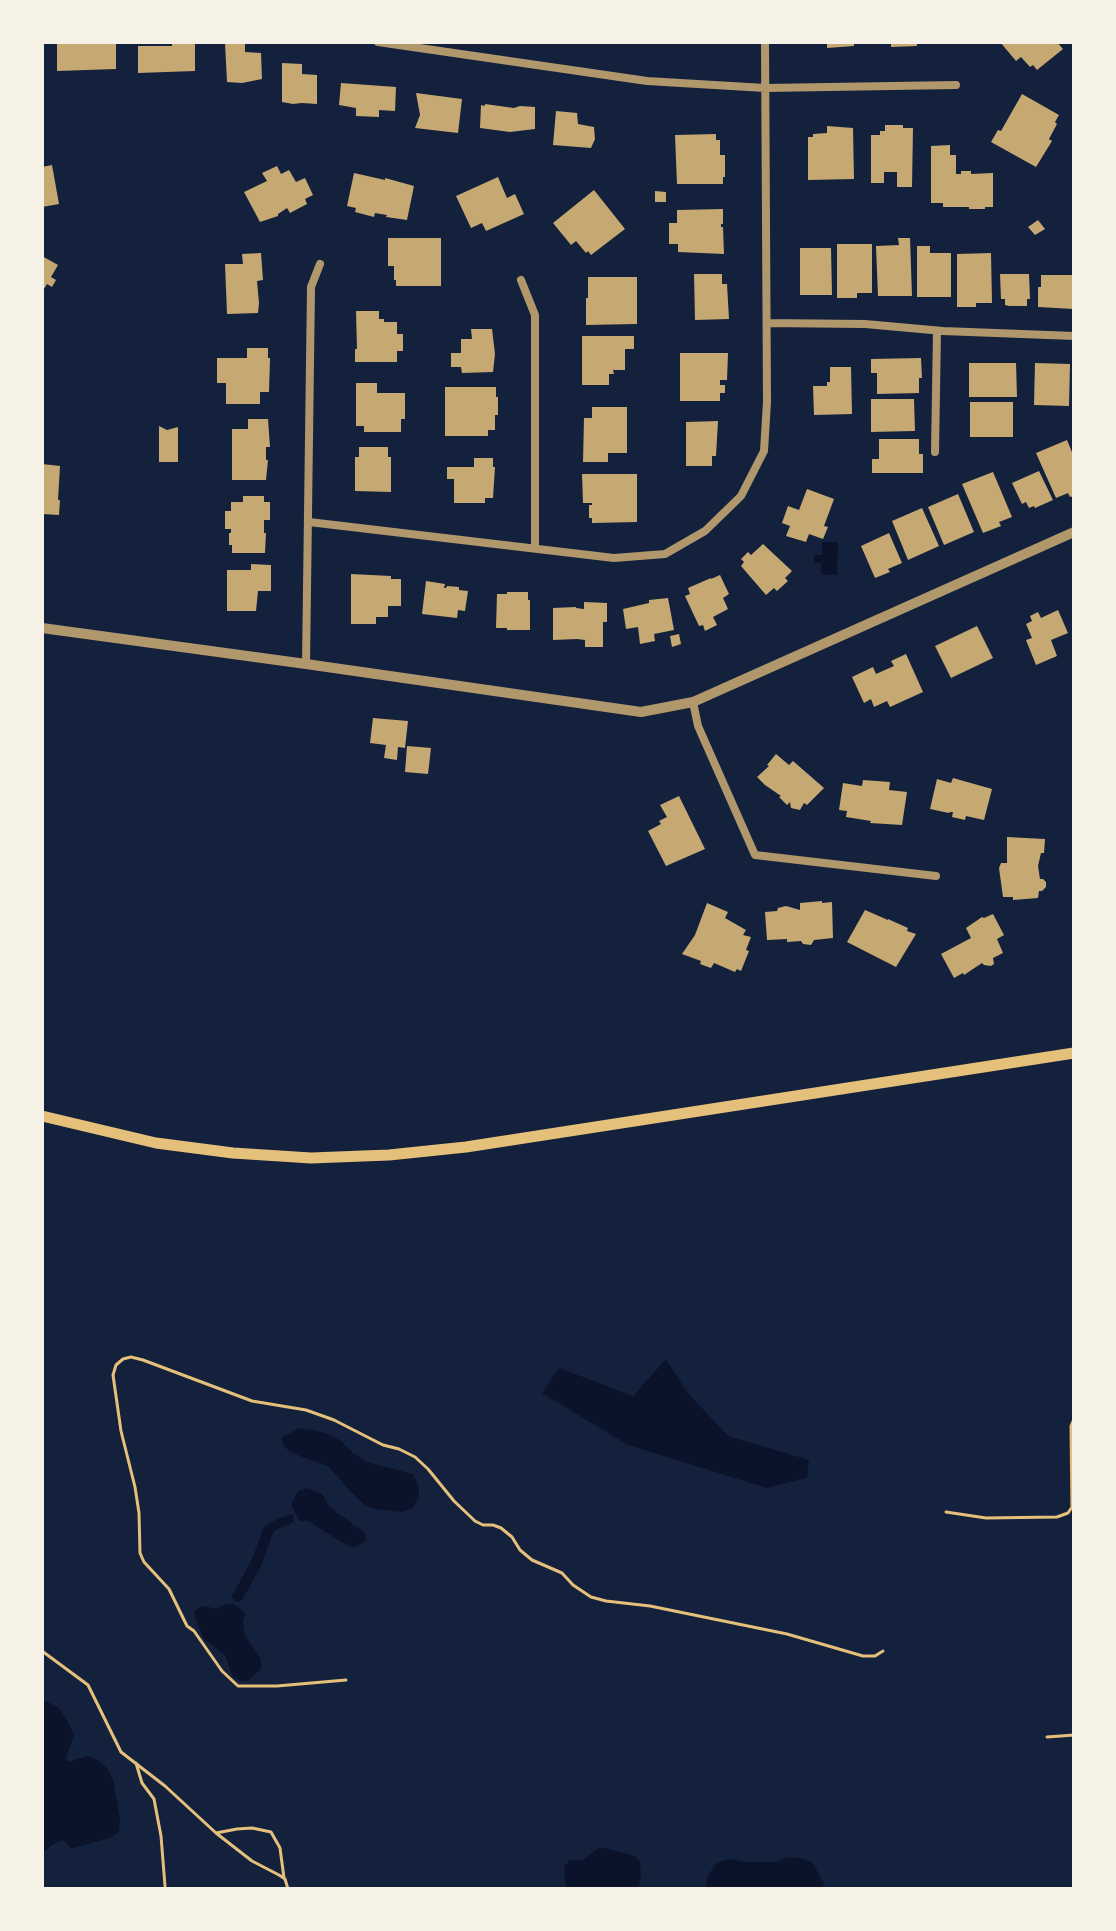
<!DOCTYPE html>
<style>
body{margin:0}
#map{position:relative;width:1116px;height:1931px;overflow:hidden;background:#14213d;font-family:"Source Sans 3",sans-serif}
canvas{display:block}
.frame{position:absolute;inset:0;border:44px solid #f6f1e7;pointer-events:none}
</style>
<div id="map">
<canvas width="1116" height="1931"></canvas>
<div class="frame"></div>
</div>
<script>
const ctx = document.querySelector('canvas').getContext('2d');
ctx.lineJoin = 'round';
function paint(path, color) { ctx.fillStyle = color; ctx.fill(path, 'evenodd'); }
const poly = rows => new Path2D(rows.map(r => 'M' + r).join(''));
function strokePath(path, color, width, dash) { ctx.strokeStyle = color; ctx.lineWidth = width; ctx.lineCap = dash ? 'butt' : 'round'; ctx.setLineDash(dash || []); ctx.stroke(path); }
paint(poly([
 [822,542,838,542,837,575,821,575,821,563,814,563,814,555,822,555],
 [666,1359,687,1392,728,1436,809,1460,807,1478,767,1488,628,1445,542,1393,559,1368,633,1396],
 [300,1428,313,1430,331,1435,342,1442,353,1453,367,1462,413,1474,419,1487,419,1498,412,1508,403,1512,375,1509,365,1505,350,1491,328,1466,302,1457,289,1451,283,1445,282,1437],
 [307,1488,322,1494,329,1506,338,1514,346,1518,353,1525,363,1531,366,1534,366,1540,362,1544,354,1547,348,1546,308,1521,300,1521,292,1507,292,1502,298,1491],
 [293,1514,294,1522,274,1531,260,1568,242,1600,238,1602,231,1598,252,1559,264,1527,277,1519],
 [226,1604,233,1604,240,1608,245,1614,243,1622,245,1635,261,1659,261,1669,249,1680,241,1681,233,1677,225,1655,204,1639,195,1618,194,1611,199,1607,206,1606,215,1609],
 [42,1687,44,1700,59,1708,67,1720,74,1735,66,1758,68,1762,87,1756,96,1759,107,1768,113,1779,120,1818,119,1832,112,1837,71,1849,63,1840,52,1845,42,1854],
 [600,1847,635,1856,640,1861,641,1877,638,1889,566,1889,564,1866,570,1860,583,1860],
 [787,1857,800,1858,812,1862,824,1883,823,1889,706,1889,708,1876,714,1866,719,1862,731,1859,745,1862,777,1862]
]), '#0b132b');
paint(poly([
 [57,42,116,42,116,69,57,71],
 [172,42,195,42,195,71,138,73,138,46,172,46],
 [245,42,245,52,261,53,262,79,242,83,227,82,225,43],
 [827,42,854,42,854,46,827,48],
 [891,42,917,42,917,46,891,47],
 [1000,42,1057,42,1063,49,1037,70,1033,65,1030,67,1021,57,1016,61],
 [282,63,302,64,302,74,317,75,317,104,302,103,293,104,282,102],
 [341,83,396,87,395,111,379,110,379,117,356,116,356,108,339,105],
 [416,93,462,99,458,133,415,128,420,115],
 [1022,94,1059,115,1055,122,1057,124,1049,139,1052,141,1036,167,991,142,998,130,1001,131],
 [485,104,514,108,520,106,535,107,535,129,510,132,480,128,481,105,485,106],
 [556,111,577,113,578,124,594,127,595,139,591,148,553,145],
 [885,125,903,125,903,128,913,128,912,187,897,187,897,172,884,172,884,183,871,183,871,135,880,135,880,131,885,131],
 [827,126,853,128,854,179,808,180,808,137,813,137,813,134,827,133],
 [716,134,716,140,720,140,720,155,725,155,725,177,723,177,723,184,677,184,675,135],
 [950,145,950,155,956,155,956,174,961,174,961,171,971,171,971,174,993,173,993,207,985,207,985,209,969,209,969,207,943,207,943,203,931,203,931,146],
 [52,165,59,204,42,207,42,167],
 [277,166,281,174,289,170,296,182,305,178,313,195,305,199,307,204,290,213,287,208,278,214,278,216,260,222,244,192,267,181,262,173],
 [354,173,385,180,385,178,414,186,407,220,386,217,387,215,375,213,374,217,355,212,356,208,347,206],
 [498,177,507,198,515,194,524,214,486,231,482,223,471,228,456,196],
 [594,190,625,229,591,255,588,251,586,253,576,241,571,245,553,223],
 [655,191,666,192,666,202,655,202],
 [723,209,723,224,721,224,721,227,723,227,724,254,678,252,678,244,669,244,669,223,677,223,677,210],
 [1038,220,1045,229,1035,235,1028,227],
 [388,238,441,238,441,286,396,286,396,280,394,280,394,266,388,266],
 [898,238,910,238,912,296,878,296,876,246,899,245],
 [837,244,872,244,872,293,857,293,857,298,837,298],
 [917,246,930,246,930,253,951,253,951,297,917,297],
 [800,248,831,248,832,295,800,295],
 [261,253,263,280,257,281,259,303,258,313,227,314,225,264,243,264,242,254],
 [991,253,992,303,976,303,976,307,957,307,957,254],
 [42,256,58,265,51,277,56,280,52,287,47,284,42,292],
 [694,274,722,274,722,284,727,284,729,319,695,320],
 [1000,274,1029,274,1030,299,1027,299,1027,306,1009,306,1005,305,1005,299,1001,299],
 [1041,275,1072,275,1072,281,1074,281,1074,309,1038,307,1038,287,1041,287],
 [588,277,637,277,637,324,586,325,586,298,588,298],
 [356,311,379,311,379,319,384,319,384,322,397,322,397,334,403,334,403,351,397,351,397,362,355,362,355,349,357,349],
 [471,329,492,329,495,354,493,372,462,373,461,367,451,367,451,353,461,353,461,339,472,339],
 [582,336,634,336,634,349,625,349,625,370,613,370,614,374,609,374,609,385,582,385],
 [247,348,268,348,268,358,270,358,269,392,260,392,260,404,226,404,226,383,217,383,217,358,247,358],
 [680,353,728,353,727,380,720,380,720,385,725,385,725,393,720,393,720,401,680,401],
 [921,358,922,378,919,378,919,393,877,394,877,373,871,373,871,359],
 [969,363,1016,363,1017,397,969,397],
 [1035,363,1070,364,1069,406,1034,405],
 [830,367,851,367,852,414,814,415,813,386,827,386,827,382,830,382],
 [356,383,377,383,377,393,405,393,405,419,401,419,401,432,364,432,364,426,356,426],
 [445,387,496,387,496,397,498,397,498,415,495,415,495,430,488,430,488,436,445,436],
 [871,399,914,399,915,431,871,432],
 [970,402,1013,402,1013,437,970,437],
 [592,407,627,407,627,453,608,453,608,462,583,462,584,418,592,418],
 [248,419,268,419,270,447,266,447,266,460,268,460,266,480,232,480,232,429,248,429],
 [718,421,716,456,712,456,712,466,686,466,686,422],
 [159,426,167,430,178,427,178,462,159,462],
 [879,439,919,439,919,454,923,454,923,473,872,473,872,459,879,459],
 [1067,440,1074,457,1074,496,1070,497,1068,493,1056,498,1036,453],
 [359,447,388,447,388,457,391,457,391,492,355,491,355,457,359,457],
 [474,458,493,458,493,467,495,467,493,498,485,498,485,503,454,503,454,479,447,479,447,467,474,467],
 [42,464,60,466,58,500,60,500,59,515,42,514],
 [1039,471,1053,500,1035,508,1034,506,1029,508,1026,502,1022,504,1012,483],
 [993,472,1012,517,999,522,1001,526,983,533,962,484],
 [582,474,637,474,637,522,592,523,592,518,589,518,589,505,592,505,592,503,583,503],
 [807,489,834,499,824,526,828,527,823,539,809,534,806,542,786,536,790,526,782,523,788,506,799,510],
 [958,494,974,532,944,545,928,507],
 [243,496,264,496,264,502,270,502,270,520,264,520,264,533,266,533,265,553,232,553,232,545,229,545,229,533,231,533,231,529,225,529,225,511,231,511,231,502,243,502],
 [922,508,939,546,908,560,892,521],
 [889,533,902,563,888,569,890,572,875,578,861,546],
 [763,544,792,571,785,578,788,581,777,591,774,588,766,595,741,566,744,562,741,559,748,552,751,555],
 [251,564,271,565,271,591,258,591,256,611,227,611,227,570,251,570],
 [351,574,391,576,391,579,401,579,401,606,388,606,388,617,376,617,376,624,351,624],
 [720,575,729,594,723,598,728,609,713,617,717,625,705,631,703,625,699,626,685,596,690,594,688,588,711,578,711,579],
 [426,581,445,584,444,588,446,588,447,586,459,587,459,590,468,591,465,611,458,610,457,618,422,614],
 [507,592,528,592,528,600,530,600,530,630,507,630,507,628,496,628,497,594,507,594],
 [668,598,674,630,654,634,655,641,640,644,638,627,626,629,623,609,649,603,649,600],
 [584,602,607,603,607,622,603,622,603,647,585,647,585,640,577,639,553,640,553,608,576,607,576,608,584,609],
 [1058,610,1068,633,1051,640,1057,656,1036,665,1026,640,1032,638,1026,624,1032,621,1030,616,1038,612,1041,618],
 [977,626,993,658,951,678,935,646],
 [679,634,681,644,672,647,670,636],
 [906,654,923,692,890,707,887,701,874,707,871,699,864,703,852,677,873,667,876,674,894,666,891,661],
 [373,718,408,721,405,748,398,747,397,760,384,758,386,745,370,743],
 [407,746,431,748,428,774,405,772],
 [776,754,789,765,793,761,824,788,807,805,804,803,800,810,791,808,790,802,787,805,779,797,781,796,765,785,757,777,769,766,767,765],
 [953,778,992,789,984,820,966,816,965,820,952,817,953,812,950,812,949,813,930,809,937,779,951,783],
 [863,780,890,782,889,790,907,792,902,825,870,823,871,821,846,817,847,811,839,810,843,783,862,786],
 [679,796,705,849,666,866,648,831,661,824,659,821,667,817,660,805],
 [1007,837,1045,839,1044,853,1041,853,1038,866,1040,879,1043,879,1046,882,1046,887,1042,891,1039,891,1038,898,1013,900,1013,897,1003,897,999,868,1001,863,1007,863],
 [822,901,822,903,832,902,833,938,814,940,811,945,803,944,801,941,787,942,787,939,767,940,765,912,777,911,778,908,786,906,800,910,800,903],
 [707,903,728,912,725,918,746,930,743,935,751,937,746,950,749,951,741,971,737,969,735,972,714,963,711,968,700,964,701,961,682,954,695,935],
 [865,910,888,920,888,919,908,928,907,931,916,934,896,967,847,942],
 [993,914,1004,935,997,939,1003,953,993,958,994,964,991,966,984,965,982,963,964,975,963,973,954,978,941,954,971,938,966,928,982,917,984,918]
]), '#c6a872');
strokePath(poly([
 [946,1512,986,1518,1057,1517,1068,1513,1072,1507,1071,1426,1074,1419],
 [42,1651,88,1685,121,1752,165,1786,216,1833,252,1861,279,1875,285,1879,288,1889],
 [346,1680,277,1686,238,1686,222,1671,194,1631,187,1626,169,1589,144,1562,140,1553,139,1513,135,1487,121,1431,113,1375,116,1365,123,1359,131,1357,143,1360,252,1401,306,1410,334,1420,383,1445,399,1449,415,1457,428,1469,454,1501,475,1521,483,1525,493,1525,501,1528,512,1537,520,1550,532,1560,562,1573,573,1585,591,1597,606,1601,650,1606,787,1634,863,1656,875,1656,883,1651],
 [1047,1737,1074,1735],
 [136,1763,142,1783,154,1799,161,1836,165,1886],
 [216,1833,237,1829,252,1828,271,1832,280,1848,284,1878]
]), '#e5c07b', 3);
strokePath(poly([
 [378,42,647,81,765,88,956,85],
 [521,280,535,315,535,548],
 [767,323,865,324,943,331,1074,336],
 [935,452,937,331],
 [309,522,614,558,665,554,705,531,741,496,764,451,767,402,765,42],
 [306,664,311,287,320,264],
 [693,702,698,726,755,855,936,876]
]), '#b1986c', 8);
strokePath(poly([
 [42,628,306,664,641,712,693,702,1074,532]
]), '#b1986c', 10);
strokePath(poly([
 [42,1116,156,1143,233,1153,311,1158,389,1155,466,1147,1074,1053]
]), '#e5c07b', 11);
</script>
